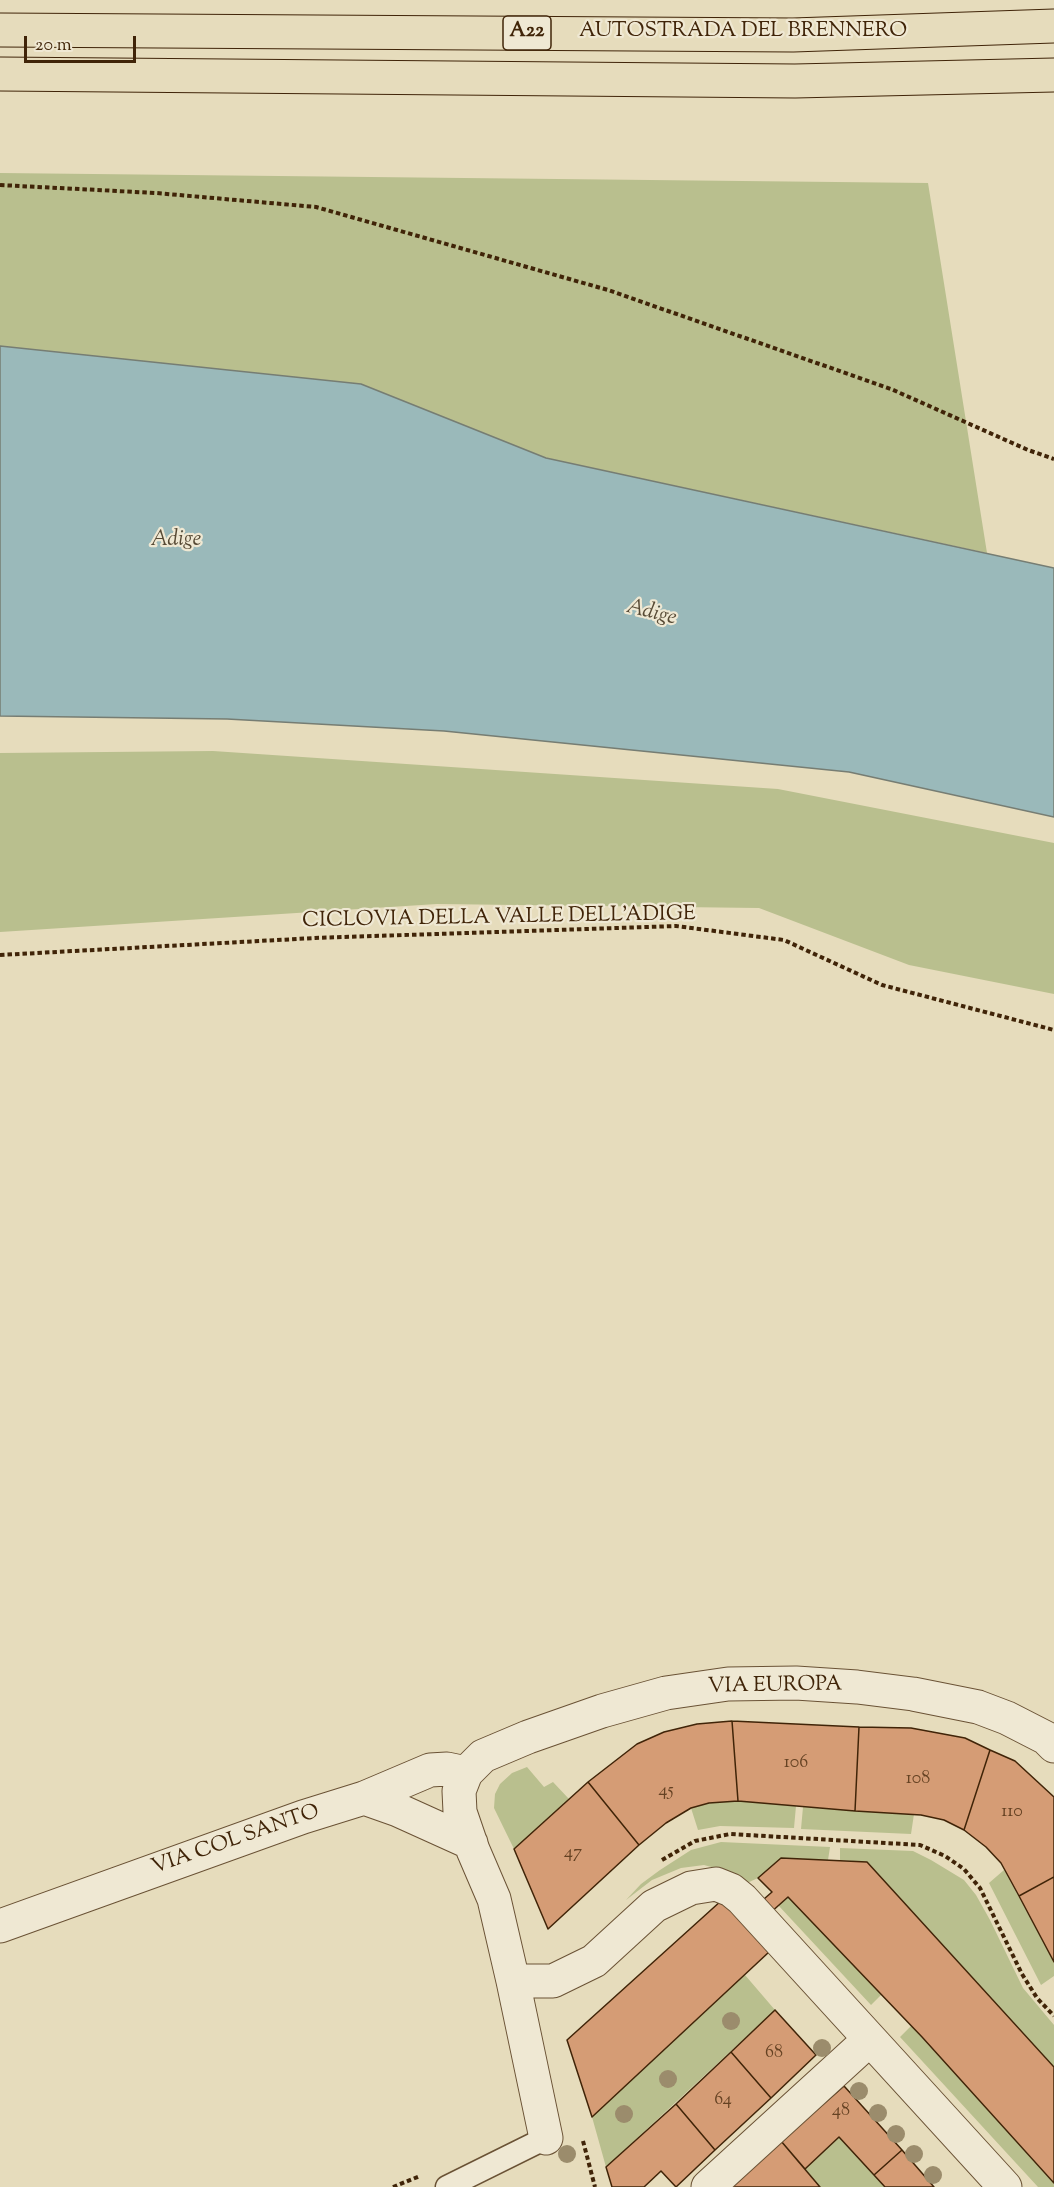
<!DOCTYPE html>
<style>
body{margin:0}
#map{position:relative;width:1054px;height:2187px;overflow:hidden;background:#e6dcbc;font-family:"Sorts Mill Goudy",serif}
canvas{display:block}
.scale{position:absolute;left:24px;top:36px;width:112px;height:27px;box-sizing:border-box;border:3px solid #402408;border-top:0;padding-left:8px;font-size:18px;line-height:21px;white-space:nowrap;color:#402408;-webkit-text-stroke:4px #efe8d3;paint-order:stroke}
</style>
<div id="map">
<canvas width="1054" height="2187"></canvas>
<div class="scale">20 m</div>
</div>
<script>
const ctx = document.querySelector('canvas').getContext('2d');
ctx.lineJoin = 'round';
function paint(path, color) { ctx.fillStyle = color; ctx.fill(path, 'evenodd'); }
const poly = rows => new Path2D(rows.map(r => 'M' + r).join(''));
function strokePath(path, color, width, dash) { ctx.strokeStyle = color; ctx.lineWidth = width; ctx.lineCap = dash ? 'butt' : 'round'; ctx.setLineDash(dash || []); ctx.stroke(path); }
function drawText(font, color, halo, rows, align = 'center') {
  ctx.font = font + ' "Sorts Mill Goudy",serif'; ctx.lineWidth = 4.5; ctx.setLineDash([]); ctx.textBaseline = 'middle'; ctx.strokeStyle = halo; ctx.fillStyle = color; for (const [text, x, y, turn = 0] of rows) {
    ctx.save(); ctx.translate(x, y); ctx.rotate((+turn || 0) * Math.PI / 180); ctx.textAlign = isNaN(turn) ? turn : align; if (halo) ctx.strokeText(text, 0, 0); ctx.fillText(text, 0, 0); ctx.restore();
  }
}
paint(poly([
 [0,173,928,183,987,553,546,458,361,384,0,346],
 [213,751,778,789,1054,843,1054,994,909,965,759,908,437,904,0,932,0,753],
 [527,1767,544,1787,553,1782,569,1799,514,1849,494,1808,495,1794,500,1784,512,1773],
 [738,1801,796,1806,794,1828,720,1826,698,1830,691,1808,709,1803],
 [803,1807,914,1814,911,1834,801,1829],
 [721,1842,830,1847,828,1860,781,1858,758,1878,747,1883,733,1873,704,1865,681,1868,652,1880,626,1900,641,1884,660,1870,691,1850],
 [840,1848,913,1851,931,1860,964,1880,976,1895,990,1920,1023,1988,1054,2025,1054,2067,867,1862,840,1860],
 [1004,1870,1054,1962,1054,1976,1041,1985,989,1883],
 [788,1897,882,1994,871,2005,778,1905],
 [745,1975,775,2010,606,2167,592,2117],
 [911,2026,1054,2183,1054,2187,1038,2187,900,2037],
 [839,2137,885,2187,820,2187,805,2169]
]), '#b9bf8e');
const water = poly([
 [0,346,361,384,546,458,1054,568,1054,817,849,772,444,731,227,719,0,716,0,346]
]);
paint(water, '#9ab9ba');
strokePath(water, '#767d73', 1.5);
const building = poly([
 [732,1721,738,1801,709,1803,691,1808,666,1823,639,1845,588,1782,637,1744,664,1732,697,1724,732,1721],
 [732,1721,859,1727,855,1811,738,1801,732,1721],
 [859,1727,911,1728,965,1738,990,1750,964,1830,944,1820,921,1815,855,1811,859,1727],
 [990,1750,1015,1761,1054,1797,1054,1877,1019,1896,1001,1863,986,1847,964,1830,990,1750],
 [588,1782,639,1845,548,1929,514,1849,588,1782],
 [781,1858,867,1862,1054,2067,1054,2183,922,2037,788,1897,750,1931,740,1920,772,1892,758,1878,781,1858],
 [1054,1877,1054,1962,1019,1896,1054,1877],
 [722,1900,769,1952,592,2117,567,2040,722,1900],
 [775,2010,816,2055,771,2098,731,2052,775,2010],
 [731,2052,771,2098,715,2150,676,2104,731,2052],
 [844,2086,902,2150,874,2175,839,2137,805,2169,781,2141,844,2086],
 [676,2104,715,2150,676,2187,661,2171,644,2187,612,2187,606,2167,676,2104],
 [781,2141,820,2187,732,2187,781,2141],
 [902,2150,934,2187,885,2187,874,2175,902,2150]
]);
paint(building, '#d59c75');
strokePath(building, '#402408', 1.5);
const service = poly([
 [447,2187,546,2138]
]);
const minor = poly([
 [364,1798,398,1810,471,1843],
 [0,1926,303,1817,364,1798,430,1770,447,1769,466,1773],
 [513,1981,553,1981,594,1961,654,1906,691,1888,716,1884,731,1890,742,1899,1005,2187],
 [546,2138,513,1981,494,1899,473,1850,460,1812,459,1791,466,1773,483,1756,528,1737,602,1711,666,1693,728,1684,796,1683,857,1687,913,1694,978,1707,1007,1718,1046,1738,1054,1746],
 [708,2187,869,2040]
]);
const motorway = poly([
 [0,30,793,35,1054,26],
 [0,74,795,81,1054,75]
]);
strokePath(service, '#6a5235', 25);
strokePath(minor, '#6a5235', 35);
strokePath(motorway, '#402408', 35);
strokePath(poly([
 [0,185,156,193,316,207,608,290,891,389,1028,450,1054,459],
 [0,955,315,938,676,926,784,940,882,985,1054,1030],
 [662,1860,695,1841,730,1834,920,1845,945,1856,964,1869,980,1888,1022,1974,1037,1998,1054,2016],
 [583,2141,595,2187],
 [393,2187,420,2176]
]), '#402408', 4, [4.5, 3]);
strokePath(service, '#efe8d3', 22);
strokePath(minor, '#efe8d3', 33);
strokePath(motorway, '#e6dcbc', 33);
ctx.fillStyle = '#9b8c6c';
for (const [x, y] of [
 [731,2021],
 [822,2048],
 [668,2079],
 [859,2091],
 [878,2113],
 [624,2114],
 [896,2134],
 [567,2154],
 [914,2154],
 [933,2175]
]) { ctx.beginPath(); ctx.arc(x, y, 9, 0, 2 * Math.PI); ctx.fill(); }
drawText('18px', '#654223', null, [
 ["106",796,1764],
 ["108",918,1780],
 ["45",666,1792],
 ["110",1012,1813],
 ["47",573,1854],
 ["68",774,2054],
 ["64",723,2101],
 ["48",841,2112]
]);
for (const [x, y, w] of [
 [527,33,48]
]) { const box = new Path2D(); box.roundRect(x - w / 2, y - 17, w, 34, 4.5); ctx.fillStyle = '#efe8d3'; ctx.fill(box); strokePath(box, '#402408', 1.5); }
drawText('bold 20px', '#402408', null, [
 ["A22",527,33]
]);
drawText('21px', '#402408', '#efe8d3', [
 ["AUTOSTRADA DEL BRENNERO",743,32],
 ["CICLOVIA DELLA VALLE DELL'ADIGE",499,919,-1],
 ["VIA EUROPA",775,1687,-1],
 ["VIA COL SANTO",236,1841,-19]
]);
drawText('italic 22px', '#564934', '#efe8d3', [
 ["Adige",176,541],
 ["Adige",651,614,14]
]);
</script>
